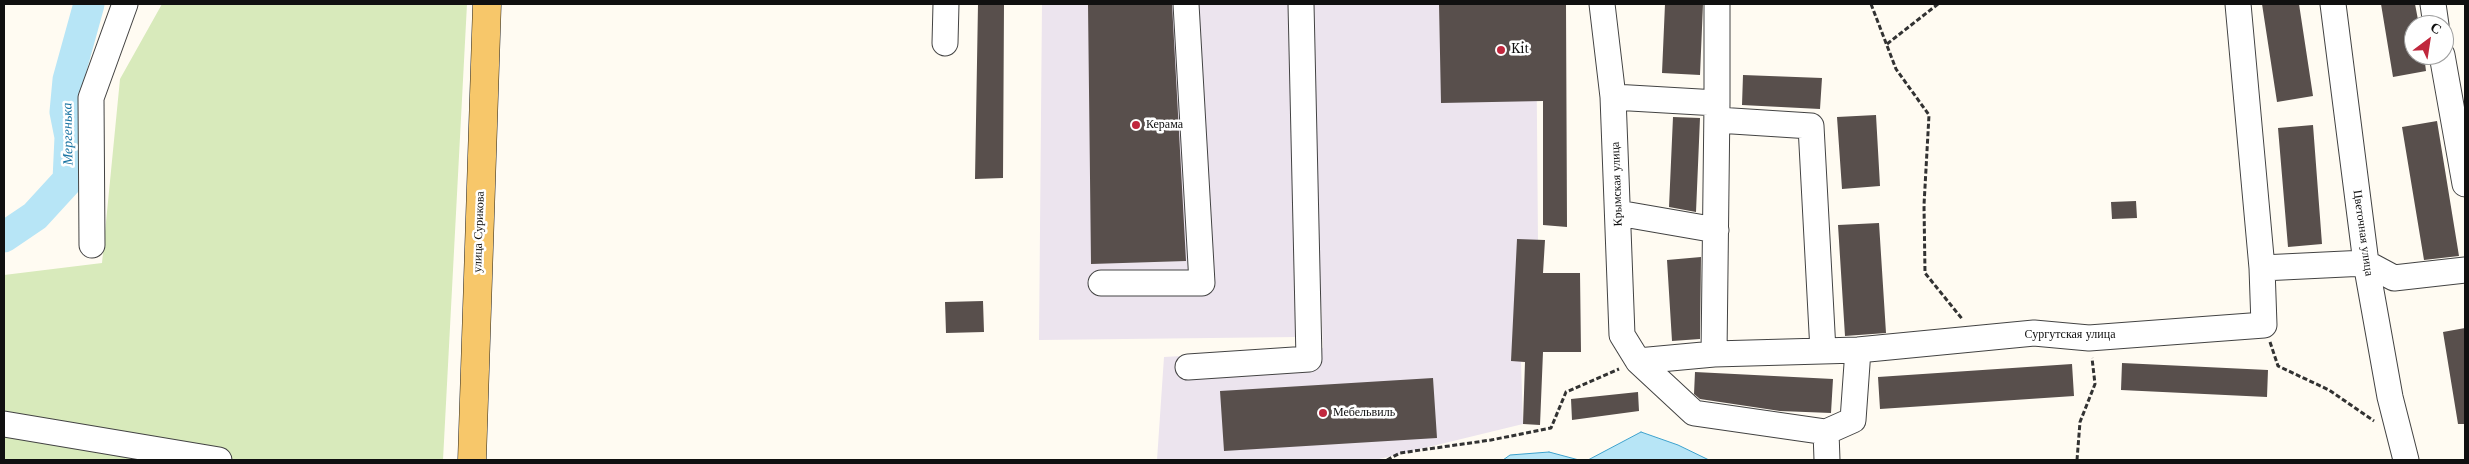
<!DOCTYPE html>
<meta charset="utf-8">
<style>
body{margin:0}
#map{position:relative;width:2469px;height:464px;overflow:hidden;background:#fffbf2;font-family:"Libre Baskerville",serif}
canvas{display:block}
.frame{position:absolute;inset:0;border:5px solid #101010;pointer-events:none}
.north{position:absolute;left:2404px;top:15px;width:50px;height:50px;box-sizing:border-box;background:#fff;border:1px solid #9f9f9f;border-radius:50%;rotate:31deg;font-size:14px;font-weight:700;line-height:20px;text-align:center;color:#101010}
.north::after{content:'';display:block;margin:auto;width:18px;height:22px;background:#c0273d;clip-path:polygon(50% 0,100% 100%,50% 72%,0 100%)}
</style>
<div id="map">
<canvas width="2469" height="464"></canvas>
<div class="frame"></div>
<div class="north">С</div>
</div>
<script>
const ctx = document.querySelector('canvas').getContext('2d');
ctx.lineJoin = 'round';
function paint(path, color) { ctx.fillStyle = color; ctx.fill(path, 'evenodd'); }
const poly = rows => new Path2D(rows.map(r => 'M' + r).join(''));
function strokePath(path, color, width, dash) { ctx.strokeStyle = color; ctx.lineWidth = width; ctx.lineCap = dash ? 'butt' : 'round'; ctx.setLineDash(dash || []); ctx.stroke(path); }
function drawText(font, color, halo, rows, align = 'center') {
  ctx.font = font + ' "Libre Baskerville",serif'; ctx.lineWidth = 5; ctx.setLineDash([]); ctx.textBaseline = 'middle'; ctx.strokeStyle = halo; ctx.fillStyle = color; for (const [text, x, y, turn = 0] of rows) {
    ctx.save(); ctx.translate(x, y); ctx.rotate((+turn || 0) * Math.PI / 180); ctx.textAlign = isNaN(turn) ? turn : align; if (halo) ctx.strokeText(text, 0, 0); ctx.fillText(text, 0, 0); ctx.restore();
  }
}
paint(poly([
 [1042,4,1292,4,1297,337,1039,340],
 [1308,4,1536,4,1539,363,1521,362,1523,424,1375,460,1157,460,1164,357,1323,348]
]), '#ece4ee');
paint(poly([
 [162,4,467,4,443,460,4,460,4,275,102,263,120,79]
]), '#d8eabb');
const water = poly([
 [1641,432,1678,445,1709,460,1588,460,1641,432],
 [1549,452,1579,460,1503,460,1510,455,1549,452]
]);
paint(water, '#b7e5f6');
strokePath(water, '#3ea2cd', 1);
strokePath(poly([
 [4,237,35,216,68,180,70,137,65,112,68,80,89,4]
]), '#b7e5f6', 31);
paint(poly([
 [978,4,1004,4,1003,178,975,179],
 [1088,4,1172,4,1186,261,1091,264],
 [1439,4,1566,4,1567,227,1543,225,1543,101,1441,103],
 [1665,4,1703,4,1700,75,1662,73],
 [2262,4,2299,4,2313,96,2277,102],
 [2381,4,2415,4,2419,25,2414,25,2414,55,2424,55,2426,71,2393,77],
 [1743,75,1822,78,1820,109,1742,105],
 [1876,115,1880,186,1842,189,1837,117],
 [1673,117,1700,118,1696,212,1669,207],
 [2437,121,2459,256,2424,260,2402,127],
 [2313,125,2322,244,2288,247,2278,128],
 [2136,201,2137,218,2112,219,2111,202],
 [1879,223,1886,333,1845,336,1838,225],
 [1517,239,1545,240,1543,273,1580,273,1581,352,1543,352,1540,425,1523,424,1525,362,1511,361],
 [1701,257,1700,339,1672,341,1667,260],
 [983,301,984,332,946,333,945,302],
 [2465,328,2465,424,2458,424,2443,332],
 [2122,363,2268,370,2267,397,2121,390],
 [2072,364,2074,396,1880,409,1878,377],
 [1695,372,1833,379,1831,413,1780,411,1700,399,1694,394],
 [1433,378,1437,438,1224,451,1220,391],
 [1638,392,1639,411,1572,420,1571,399]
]), '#584f4c');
const minor = poly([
 [1602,4,1613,97,1622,335,1638,361,1694,413,1826,432,1853,420,1858,350],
 [2238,4,2262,268],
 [2333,4,2366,263,2390,397,2406,460],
 [2433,4,2436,25],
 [945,43,946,4],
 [2442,55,2465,184],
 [1613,97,1717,103,1714,354,1638,361],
 [1717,103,1717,4],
 [1717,120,1811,126,1823,351],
 [1618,213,1716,230],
 [92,245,91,98,125,4],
 [2366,263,2394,278,2465,270],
 [1101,283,1202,283,1186,4],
 [1714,354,1858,350,2034,333,2089,338,2264,325,2262,268,2366,263],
 [1188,367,1309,359,1301,4],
 [4,424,219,460],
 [1826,432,1827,460]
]);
const major = poly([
 [472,460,487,4]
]);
strokePath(minor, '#434343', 27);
strokePath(major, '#212121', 29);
strokePath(poly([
 [1871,4,1896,69,1929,115,1924,205,1925,273,1963,320],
 [1887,44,1938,4],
 [2270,342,2278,366,2329,390,2374,421],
 [1387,460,1400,453,1491,440,1551,428,1566,392,1619,369],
 [2077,460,2080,422,2095,384,2092,358]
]), '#323232', 3, [5, 2.5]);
strokePath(minor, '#fff', 25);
strokePath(major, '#f7c76a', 28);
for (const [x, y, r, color] of [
 [1501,50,5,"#c0273d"],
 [1136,125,5,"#c0273d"],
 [1323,413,5,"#c0273d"]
]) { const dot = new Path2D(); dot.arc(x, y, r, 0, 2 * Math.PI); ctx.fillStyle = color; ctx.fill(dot); strokePath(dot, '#fff', 2); }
drawText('12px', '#101010', '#fff', [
 ["Kit",1511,50],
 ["Керама",1146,125],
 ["Мебельвиль",1333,413]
], 'left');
drawText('12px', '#101010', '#fff', [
 ["Крымская улица",1617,184,-92],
 ["улица Сурикова",479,232,-88],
 ["Цветочная улица",2363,233,82],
 ["Сургутская улица",2070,335]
]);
drawText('italic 14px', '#1873a2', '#fff', [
 ["Мергенька",68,134,-91]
]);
</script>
